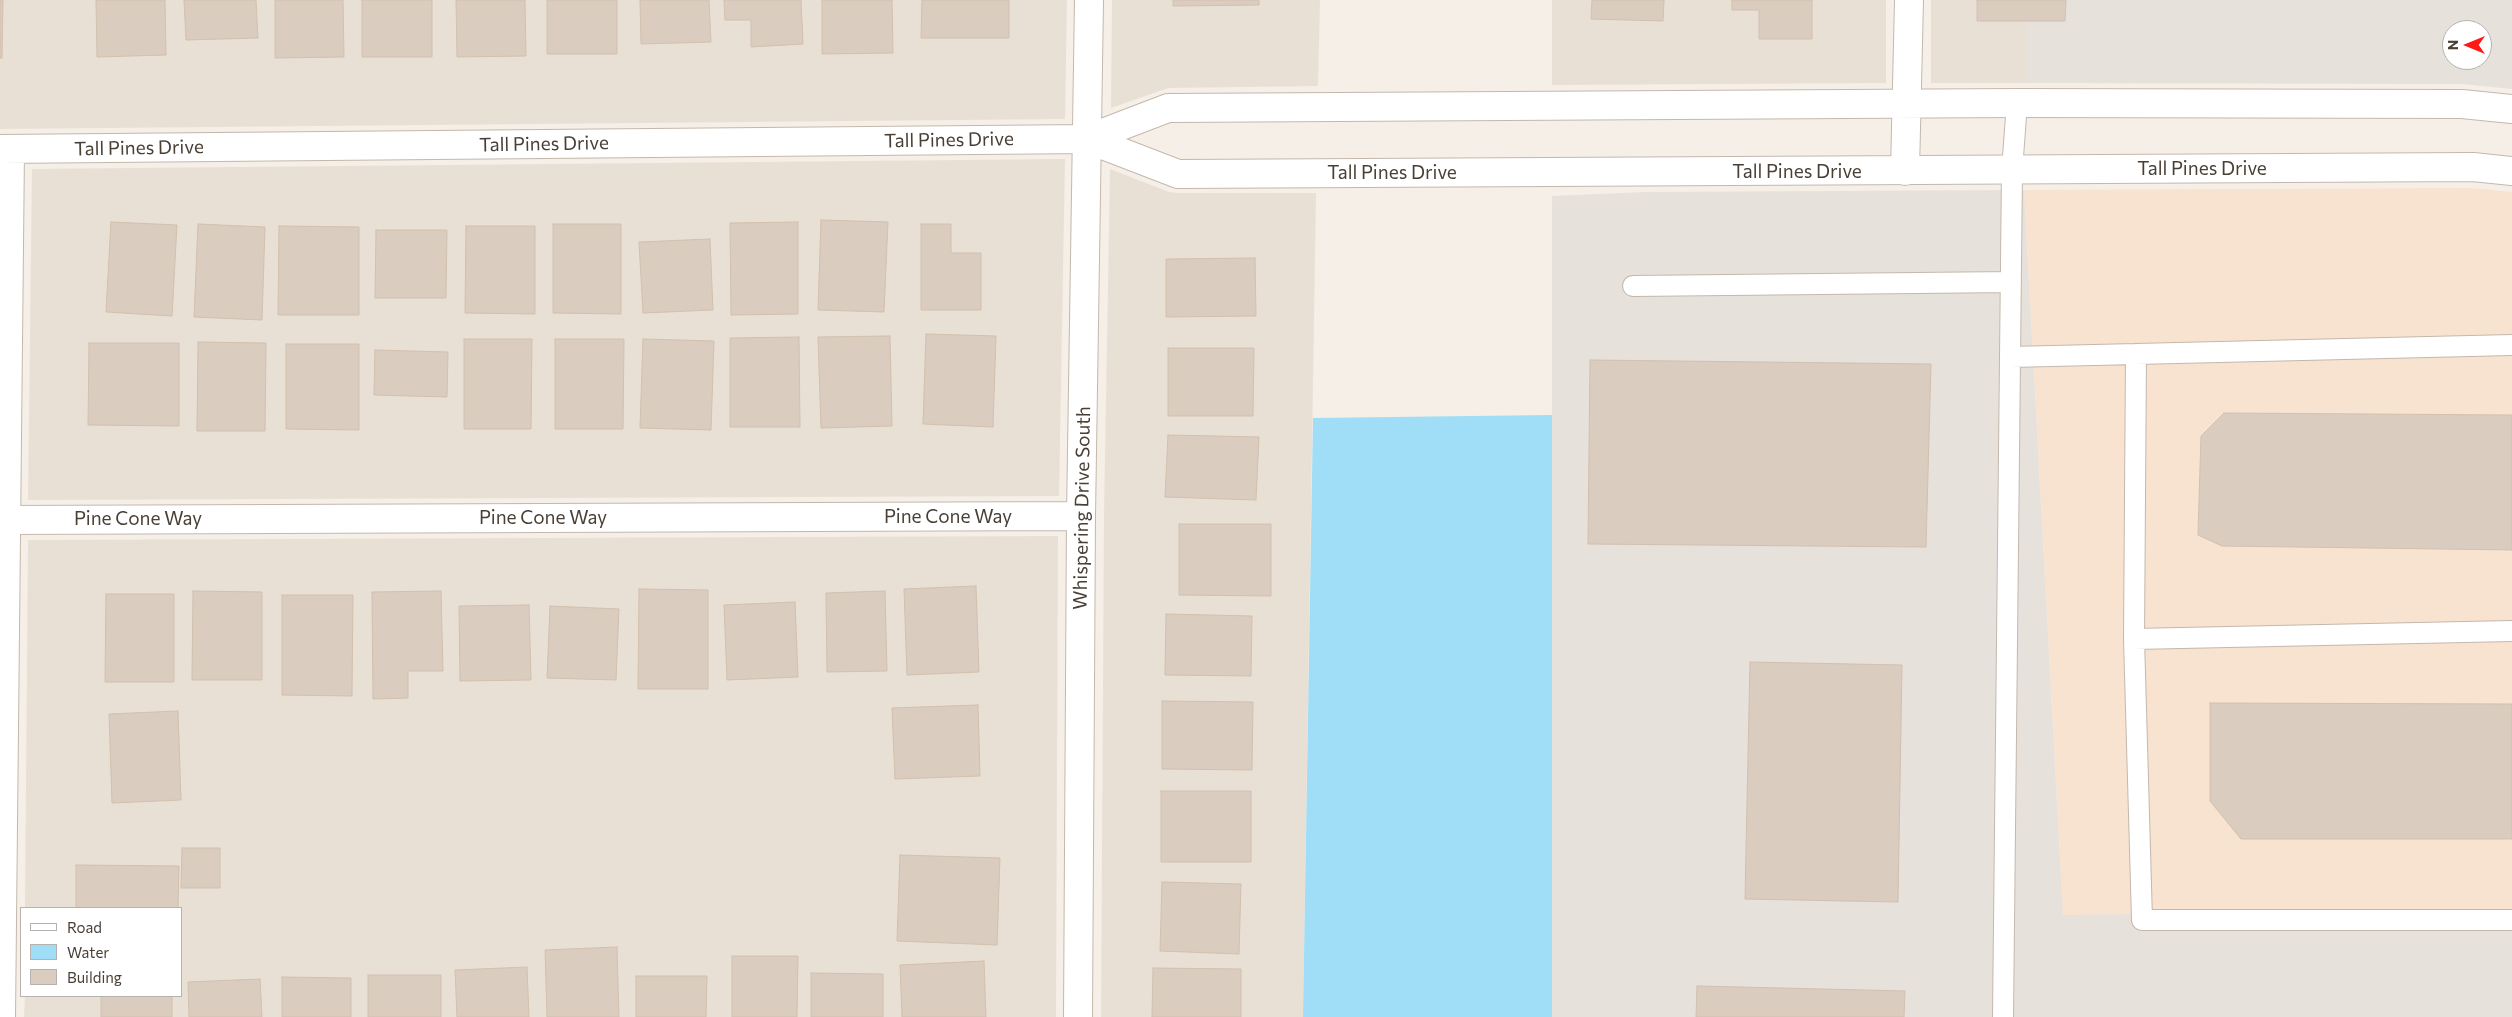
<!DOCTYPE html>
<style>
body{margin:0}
#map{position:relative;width:2512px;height:1017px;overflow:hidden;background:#f5efe7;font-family:Commissioner,sans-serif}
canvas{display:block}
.legend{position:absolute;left:20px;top:907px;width:162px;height:90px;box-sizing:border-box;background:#fff;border:1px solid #b6b2ae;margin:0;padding:6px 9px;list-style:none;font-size:15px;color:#493f35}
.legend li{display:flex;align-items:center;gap:10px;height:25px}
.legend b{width:25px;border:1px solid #b6b2ae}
.north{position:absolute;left:2442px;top:20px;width:50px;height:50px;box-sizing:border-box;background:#fff;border:1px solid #b6b2ae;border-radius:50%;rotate:270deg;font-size:14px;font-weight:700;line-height:20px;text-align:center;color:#493f35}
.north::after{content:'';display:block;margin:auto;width:18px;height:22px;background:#ff1914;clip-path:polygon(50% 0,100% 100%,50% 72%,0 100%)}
</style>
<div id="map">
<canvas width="2512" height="1017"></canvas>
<ul class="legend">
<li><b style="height:6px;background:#fff"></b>Road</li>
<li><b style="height:14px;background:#9fdef6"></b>Water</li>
<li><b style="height:14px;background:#daccbf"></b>Building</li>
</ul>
<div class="north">N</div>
</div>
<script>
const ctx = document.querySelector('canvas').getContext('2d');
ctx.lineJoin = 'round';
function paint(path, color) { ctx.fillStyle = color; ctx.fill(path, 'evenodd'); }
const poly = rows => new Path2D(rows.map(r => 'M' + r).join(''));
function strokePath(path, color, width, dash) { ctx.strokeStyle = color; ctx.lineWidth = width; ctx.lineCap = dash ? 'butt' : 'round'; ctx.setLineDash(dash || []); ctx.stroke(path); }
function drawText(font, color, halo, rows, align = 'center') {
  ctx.font = font + ' Commissioner,sans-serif'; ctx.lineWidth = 4; ctx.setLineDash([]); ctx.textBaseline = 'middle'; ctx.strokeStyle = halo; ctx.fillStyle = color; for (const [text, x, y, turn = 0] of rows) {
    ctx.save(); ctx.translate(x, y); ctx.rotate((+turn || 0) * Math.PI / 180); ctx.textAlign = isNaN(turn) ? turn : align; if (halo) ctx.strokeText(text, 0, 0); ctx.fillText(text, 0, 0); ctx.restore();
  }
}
paint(poly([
 [0,0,1067,0,1065,119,0,129],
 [1112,0,1320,0,1318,86,1168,88,1111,108],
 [1552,0,1886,0,1886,83,1552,85],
 [1931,0,2027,0,2027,83,1931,83],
 [1065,159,1059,496,28,500,32,169],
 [1110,169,1169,192,1178,193,1316,193,1303,1017,1101,1017,1104,516],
 [1058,536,1056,1017,24,1017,25,996,181,996,181,908,25,908,28,540]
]), '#e9e0d5');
paint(poly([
 [2471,188,2512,192,2512,909,2063,916,2024,190]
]), '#f8e3d1');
paint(poly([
 [2027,0,2512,0,2512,89,2462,84,2027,83],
 [2452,30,2482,30,2482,60,2452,60],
 [2024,190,2063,915,2512,909,2512,1017,1552,1017,1552,196,1646,192]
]), '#e7e1dc');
paint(poly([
 [1552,415,1552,1017,1303,1017,1313,418]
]), '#9fdef6');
const building = poly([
 [0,0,3,0,2,58,0,58,0,0],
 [96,0,165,0,166,55,97,57,96,0],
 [184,0,256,0,258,38,186,40,184,0],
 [275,0,343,0,344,57,275,58,275,0],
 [362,0,432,0,432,57,362,57,362,0],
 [456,0,525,0,526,56,457,57,456,0],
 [547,0,617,0,617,54,547,54,547,0],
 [640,0,709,0,711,42,641,44,640,0],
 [724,0,801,0,803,44,751,47,751,20,725,20,724,0],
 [822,0,892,0,893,53,822,54,822,0],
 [922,0,1009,0,1009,38,921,38,922,0],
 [1173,0,1259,0,1259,5,1173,6,1173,0],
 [1592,0,1664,0,1663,21,1591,19,1592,0],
 [1732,0,1812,0,1812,39,1759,39,1759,10,1732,10,1732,0],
 [1977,0,2066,0,2065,21,1977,21,1977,0],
 [821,220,888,222,884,312,818,310,821,220],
 [111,222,177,225,172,316,106,312,111,222],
 [798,222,798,314,731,315,730,223,798,222],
 [198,224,265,227,262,320,194,317,198,224],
 [553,224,621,224,621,314,553,313,553,224],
 [921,224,951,224,951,253,981,253,981,310,921,310,921,224],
 [279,226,359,227,359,315,278,315,279,226],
 [466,226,535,226,535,314,465,313,466,226],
 [376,230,447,230,446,298,375,298,376,230],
 [710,239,713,310,643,313,639,242,710,239],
 [1255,258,1256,316,1166,317,1166,259,1255,258],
 [926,334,996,336,993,427,923,424,926,334],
 [890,336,892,426,821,428,818,337,890,336],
 [799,337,800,427,730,427,730,338,799,337],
 [464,339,532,339,531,429,464,429,464,339],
 [555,339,624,339,623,429,555,429,555,339],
 [643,339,714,341,711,430,640,428,643,339],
 [198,342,266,343,265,431,197,431,198,342],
 [89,343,179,343,179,426,88,425,89,343],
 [286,344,359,344,359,430,286,429,286,344],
 [1168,348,1254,348,1253,416,1168,416,1168,348],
 [375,350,448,352,447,397,374,395,375,350],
 [1590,360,1931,364,1926,547,1588,544,1590,360],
 [2224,413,2512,415,2512,550,2222,546,2198,535,2201,436,2224,413],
 [1168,435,1259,437,1256,500,1165,497,1168,435],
 [1179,524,1271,524,1271,596,1179,595,1179,524],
 [976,586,979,672,907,675,904,589,976,586],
 [639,589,708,590,708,689,638,689,639,589],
 [193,591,262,592,262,680,192,680,193,591],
 [441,591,443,671,408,671,408,698,373,699,372,592,441,591],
 [885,591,887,671,827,672,826,593,885,591],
 [106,594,174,594,174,682,105,682,106,594],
 [282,595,353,595,352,696,282,695,282,595],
 [795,602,798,677,727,680,724,605,795,602],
 [529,605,531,680,460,681,459,606,529,605],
 [550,606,619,609,616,680,547,678,550,606],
 [1166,614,1252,616,1251,676,1165,675,1166,614],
 [1750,662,1902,665,1898,902,1745,899,1750,662],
 [1162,701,1253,702,1252,770,1162,769,1162,701],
 [2210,703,2512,704,2512,839,2241,839,2210,801,2210,703],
 [978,705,980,776,895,779,892,708,978,705],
 [178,711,181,800,112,803,109,714,178,711],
 [1161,791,1251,791,1251,862,1161,862,1161,791],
 [182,848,220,848,220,888,181,888,182,848],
 [900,855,1000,858,997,945,897,941,900,855],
 [76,865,179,866,178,908,76,908,76,865],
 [1162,882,1241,884,1239,954,1160,951,1162,882],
 [617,947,619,1017,547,1017,545,950,617,947],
 [732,956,798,956,797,1017,732,1017,732,956],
 [984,961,986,1017,902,1017,900,965,984,961],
 [527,967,529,1017,457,1017,455,970,527,967],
 [1153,968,1241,969,1241,1017,1152,1017,1153,968],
 [811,973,883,974,883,1017,811,1017,811,973],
 [368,975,441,975,441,1017,368,1017,368,975],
 [636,976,707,976,706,1017,636,1017,636,976],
 [282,977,351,978,351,1017,282,1017,282,977],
 [260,979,262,1017,189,1017,188,982,260,979],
 [1697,986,1905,991,1904,1017,1696,1017,1697,986],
 [101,996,172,996,172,1017,101,1017,101,996]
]);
paint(building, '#daccbf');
strokePath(building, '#d3c0ae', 1);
const lane = poly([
 [1633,286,2011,282],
 [2512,345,2136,354,2134,639,2142,920,2512,920],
 [2010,357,2136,354],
 [2134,639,2512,631],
 [2003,1017,2012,170,2017,103]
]);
const street = poly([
 [1087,139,1178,174,2473,167,2512,171],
 [0,149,1087,139,1168,108,2017,103,2462,104,2512,109],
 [1905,171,1909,0],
 [5,520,1081,516],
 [1,1017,10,149],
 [1078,1017,1081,516,1089,0]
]);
strokePath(lane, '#c4b8ac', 22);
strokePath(street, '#c4b8ac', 30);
strokePath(lane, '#fff', 20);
strokePath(street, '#fff', 28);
drawText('19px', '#493f35', '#fff', [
 ["Tall Pines Drive",949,140,-1],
 ["Tall Pines Drive",544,144,-1],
 ["Tall Pines Drive",139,148,-1],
 ["Tall Pines Drive",2202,169],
 ["Tall Pines Drive",1797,172],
 ["Tall Pines Drive",1392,173],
 ["Whispering Drive South",1082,508,-89],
 ["Pine Cone Way",948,517],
 ["Pine Cone Way",543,518],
 ["Pine Cone Way",138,519]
]);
</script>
